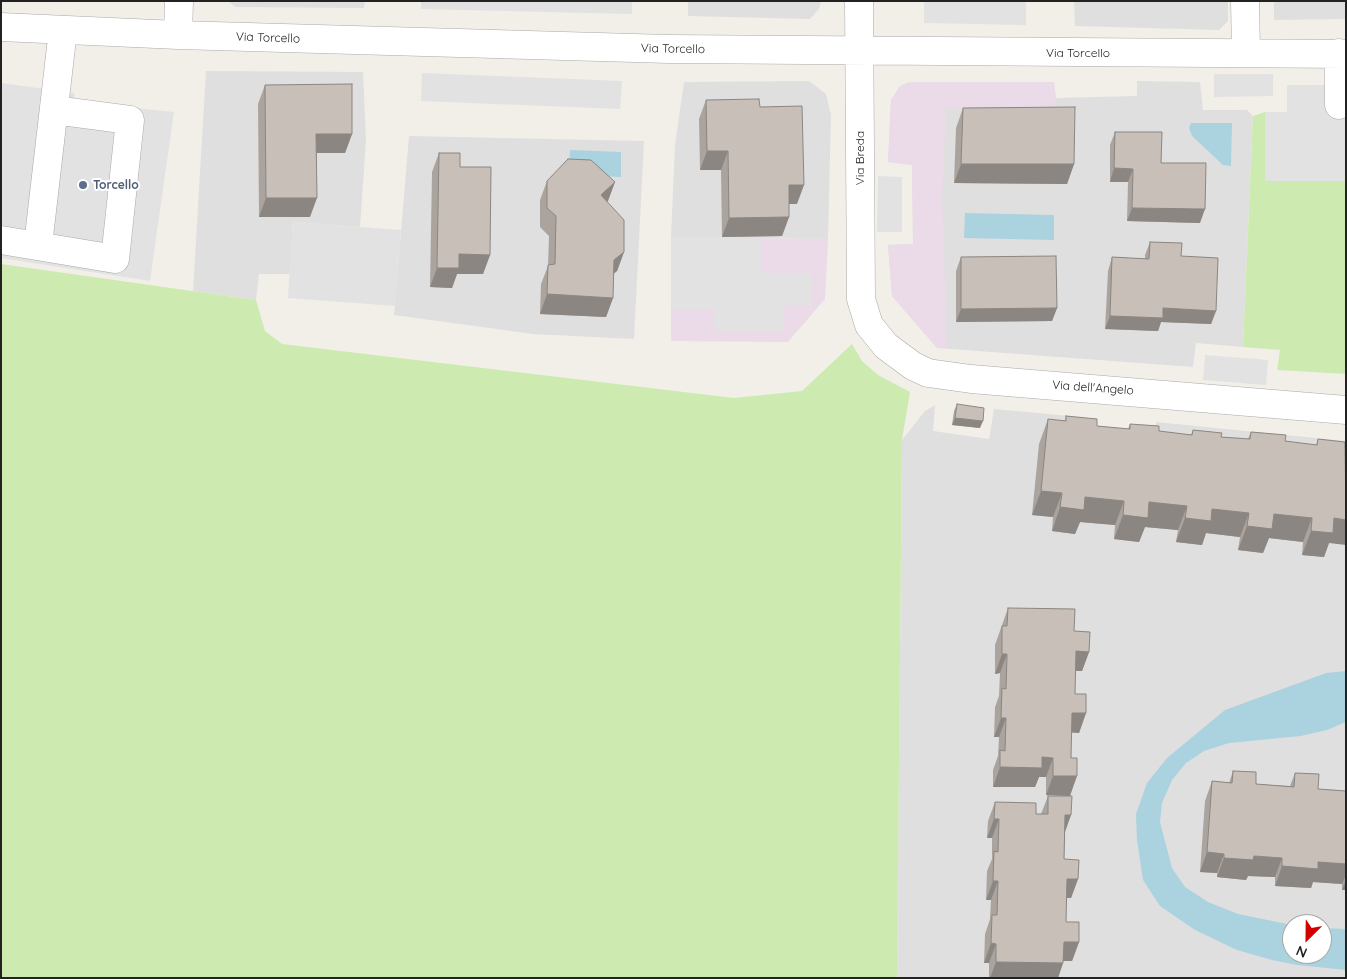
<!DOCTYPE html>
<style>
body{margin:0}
#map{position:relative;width:1347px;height:979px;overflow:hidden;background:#f2efe9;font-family:Quicksand,sans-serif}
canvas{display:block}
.frame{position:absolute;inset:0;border:2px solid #222;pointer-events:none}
.north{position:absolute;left:1282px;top:914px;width:50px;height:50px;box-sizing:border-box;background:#fff;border:1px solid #a7a7a7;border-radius:50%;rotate:203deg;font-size:14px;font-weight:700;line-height:20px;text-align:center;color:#222}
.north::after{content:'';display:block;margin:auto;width:18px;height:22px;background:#d40000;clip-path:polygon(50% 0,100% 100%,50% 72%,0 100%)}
</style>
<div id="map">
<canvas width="1347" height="979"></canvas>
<div class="frame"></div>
<div class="north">N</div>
</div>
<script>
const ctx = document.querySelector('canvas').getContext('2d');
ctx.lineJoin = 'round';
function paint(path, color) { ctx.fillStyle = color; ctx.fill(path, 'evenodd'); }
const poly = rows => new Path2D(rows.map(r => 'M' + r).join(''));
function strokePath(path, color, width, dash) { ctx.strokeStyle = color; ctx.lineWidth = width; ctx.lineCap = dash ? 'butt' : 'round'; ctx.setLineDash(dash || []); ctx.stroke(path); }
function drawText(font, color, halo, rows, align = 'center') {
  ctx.font = font + ' Quicksand,sans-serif'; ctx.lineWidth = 4; ctx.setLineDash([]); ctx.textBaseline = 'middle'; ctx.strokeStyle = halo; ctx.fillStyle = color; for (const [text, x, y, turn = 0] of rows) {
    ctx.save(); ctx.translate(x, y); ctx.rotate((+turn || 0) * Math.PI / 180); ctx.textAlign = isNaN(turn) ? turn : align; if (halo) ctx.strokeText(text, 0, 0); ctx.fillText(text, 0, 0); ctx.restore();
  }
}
paint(poly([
 [228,1,365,1,364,8,235,7],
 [688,1,821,1,819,9,810,19,688,16],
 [1074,1,1228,1,1228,21,1219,30,1075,26],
 [1274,1,1346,1,1346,19,1274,20],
 [206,71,363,72,366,140,360,227,293,222,290,274,259,274,256,300,193,291],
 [809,81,826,94,831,115,828,239,671,237,675,145,684,82],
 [1137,81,1200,82,1203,110,1247,110,1253,116,1243,347,1196,343,1193,367,937,348,892,296,888,245,913,244,912,165,888,162,891,100,900,86,910,82,1054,82,1056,98,1137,96],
 [409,136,644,141,634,339,533,334,394,315],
 [935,405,933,431,989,439,994,409,1081,417,1080,430,1155,435,1156,422,1346,441,1346,978,897,978,902,440,925,411],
 [1292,924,1322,924,1322,954,1292,954]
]), '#e0dfdf');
paint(poly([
 [910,82,1054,82,1056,109,946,108,942,197,947,348,937,348,892,296,888,245,913,244,912,165,888,162,891,100,900,86],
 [671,237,828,239,825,299,788,342,671,341]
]), '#ebdbe8');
paint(poly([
 [1265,112,1265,181,1346,181,1346,374,1277,370,1280,350,1243,347,1253,116],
 [1,264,256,300,265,331,282,344,734,398,802,391,852,344,862,361,878,375,910,392,902,440,897,978,1,978]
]), '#cdebb0');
paint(poly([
 [421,1,632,1,632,14,421,9],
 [924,1,1026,1,1026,25,924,23],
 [422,73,622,81,620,109,421,101],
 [1214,74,1273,74,1273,96,1214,97],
 [1,83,74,93,75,102,174,112,150,281,1,258],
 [1287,85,1346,85,1346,181,1265,181,1265,112,1287,112],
 [878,176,902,177,902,232,877,232],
 [293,222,401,230,395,306,288,298],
 [671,237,761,237,761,273,812,273,812,305,784,305,784,331,714,331,714,309,671,309],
 [1205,355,1268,360,1266,385,1203,380]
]), '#e2e2e2');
paint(poly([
 [1191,123,1232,123,1231,166,1223,165,1192,136,1189,128],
 [570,150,621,152,621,177,569,175],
 [965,213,1054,215,1054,240,964,238],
 [1346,671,1346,722,1327,730,1301,736,1229,743,1204,751,1186,763,1172,780,1162,803,1160,822,1172,868,1185,887,1208,902,1238,914,1292,925,1292,954,1322,954,1322,928,1346,929,1346,970,1297,965,1272,960,1237,950,1195,930,1160,906,1143,880,1137,840,1136,814,1147,783,1167,758,1225,710,1326,673]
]), '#aad3df');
const minor = poly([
 [859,1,861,299,869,325,886,346,913,366,928,373,971,379,1346,410],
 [1245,1,1246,53],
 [1,27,178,35,669,49,1346,54],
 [178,35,179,1],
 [1339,53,1339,105],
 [1,240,115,259,130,120,54,110],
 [38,245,63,30]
]);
strokePath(minor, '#a9a9a9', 29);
strokePath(minor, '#fff', 28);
paint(poly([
 [265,85,352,134,345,153,317,153,310,217,259,217,258,104],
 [706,100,760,107,797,204,789,204,789,217,782,236,722,237,721,170,700,170,699,119],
 [963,108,1074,164,1067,184,954,183,956,128],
 [1115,132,1161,163,1200,223,1127,221,1128,182,1110,182,1110,145],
 [439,153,460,167,490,255,483,274,457,274,452,288,430,287,432,172],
 [547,181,615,182,607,202,624,252,617,271,613,274,613,298,606,317,540,314,541,284,548,266,549,236,540,227,540,200],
 [1150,242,1181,256,1216,311,1211,324,1161,322,1158,331,1105,329,1108,271,1112,257,1145,259,1145,255],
 [961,257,1057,308,1052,321,956,322,956,271],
 [957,404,980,428,952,425,954,411],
 [1066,416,1097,426,1128,429,1130,424,1159,431,1191,435,1193,430,1221,437,1248,439,1251,432,1285,441,1316,445,1318,439,1329,543,1324,557,1302,555,1303,542,1269,538,1263,553,1238,550,1240,537,1206,533,1202,545,1176,542,1178,530,1145,527,1139,542,1114,539,1115,525,1080,522,1075,534,1052,531,1053,517,1032,515,1039,444,1048,419,1065,421],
 [1008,608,1074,631,1089,652,1082,671,1075,671,1075,694,1086,713,1079,733,1071,732,1070,796,1046,795,1046,777,1039,777,1035,787,993,787,993,770,998,756,999,737,994,737,995,707,999,696,1000,673,995,674,995,645],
 [1233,771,1256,784,1290,786,1295,773,1318,789,1346,791,1346,890,1342,890,1342,884,1313,882,1311,888,1275,886,1275,877,1248,876,1246,880,1217,877,1217,873,1200,872,1205,801,1212,781,1229,783],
 [1048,796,1071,815,1065,832,1064,859,1078,879,1071,898,1066,898,1066,922,1079,942,1072,961,1063,961,1063,963,1058,978,989,978,989,963,984,963,985,934,990,919,991,900,986,900,987,871,992,859,992,838,987,838,988,821,995,802,1036,814,1041,814]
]), '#aba49e');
paint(poly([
 [316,134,352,134,345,153,309,153],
 [707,151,728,151,721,170,700,170],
 [961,164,1074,164,1067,184,954,183],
 [1114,168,1133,169,1128,182,1110,182],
 [615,182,608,201,594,214,601,195],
 [789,185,804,185,797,204,782,204],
 [266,198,317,198,310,217,259,217],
 [1132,208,1205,209,1200,223,1127,221],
 [789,217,782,236,722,237,729,218],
 [624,252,617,271,607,279,614,260],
 [459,254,490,255,483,274,457,274,452,288,430,287,437,268],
 [547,294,613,298,606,317,540,314],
 [1057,308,1052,321,956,322,961,309],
 [1163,308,1216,311,1211,324,1161,322,1158,331,1105,329,1110,316],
 [955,418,983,421,980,428,952,425],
 [1041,491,1062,493,1053,517,1032,515],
 [1085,497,1124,501,1115,525,1080,522,1075,534,1052,531,1060,507],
 [1149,502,1187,506,1178,530,1145,527,1139,542,1114,539,1123,515],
 [1212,509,1249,513,1240,537,1206,533,1202,545,1176,542,1185,518],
 [1274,514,1312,518,1303,542,1269,538,1263,553,1238,550,1247,526],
 [1334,518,1346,520,1346,545,1329,543,1324,557,1302,555,1311,531],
 [1076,651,1089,652,1082,671,1069,671],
 [1002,654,1007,654,1000,673,995,674],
 [1072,713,1086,713,1079,733,1065,732],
 [1001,718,1006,718,999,737,994,737],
 [1042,757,1053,758,1046,777,1039,777,1035,787,993,787,1000,767],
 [1053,776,1077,776,1070,796,1046,795],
 [1065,815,1071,815,1064,834],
 [994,819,999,819,992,838,987,838],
 [1207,852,1224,854,1217,873,1200,872],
 [1254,856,1282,858,1275,877,1248,876,1246,880,1217,877,1224,858],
 [1318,862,1346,864,1346,875,1342,884,1313,882,1311,888,1275,886,1282,866],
 [1067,879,1078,879,1071,898,1060,898],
 [1346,880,1346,890,1342,890],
 [993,881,998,881,991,900,986,900],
 [1064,942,1079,942,1072,961,1057,961],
 [991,943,996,944,989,963,984,963],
 [996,962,1063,963,1058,978,990,978]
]), '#8b8681');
const building = poly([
 [352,84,352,134,316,134,317,198,266,198,265,85,352,84],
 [759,99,760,107,802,106,804,185,789,185,789,217,729,218,728,151,707,151,706,100,759,99],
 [1075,107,1074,164,961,164,963,108,1075,107],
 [1115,132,1162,132,1161,163,1206,163,1205,209,1132,208,1133,169,1114,168,1115,132],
 [439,153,460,153,460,167,491,167,490,255,459,254,459,268,437,268,439,153],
 [568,159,591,160,615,182,601,195,624,220,624,252,614,260,613,298,547,294,548,265,555,264,556,216,547,208,547,181,568,159],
 [1150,242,1182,243,1181,256,1218,258,1216,311,1163,308,1163,318,1110,316,1112,257,1149,259,1150,242],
 [1056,256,1057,308,961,309,961,257,1056,256],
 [957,404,984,408,983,421,955,418,957,404],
 [1066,416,1097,419,1097,426,1130,429,1130,424,1159,426,1159,431,1192,435,1193,430,1222,433,1221,437,1250,439,1251,432,1286,435,1285,441,1317,445,1318,439,1345,442,1346,520,1334,518,1333,533,1311,531,1312,518,1274,514,1272,529,1247,526,1249,513,1212,509,1211,521,1185,518,1187,506,1149,502,1148,518,1123,515,1124,501,1085,497,1084,510,1060,507,1062,493,1041,491,1048,419,1066,421,1066,416],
 [1008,608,1075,609,1074,631,1090,632,1089,652,1076,651,1075,694,1086,694,1086,713,1072,713,1071,758,1077,758,1077,776,1053,776,1053,758,1042,757,1042,768,1000,767,1000,750,1005,751,1006,718,1001,718,1002,688,1006,689,1007,654,1002,654,1002,626,1007,626,1008,608],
 [1233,771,1256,772,1256,784,1294,787,1295,773,1319,774,1318,789,1346,791,1346,864,1318,862,1318,869,1282,866,1282,858,1254,856,1253,860,1224,858,1224,854,1207,852,1212,781,1232,783,1233,771],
 [1048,796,1072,796,1071,815,1065,815,1064,859,1079,860,1078,879,1067,879,1066,922,1079,922,1079,942,1064,942,1063,963,996,962,996,944,991,943,992,915,997,915,998,881,993,881,994,851,998,852,999,819,994,819,995,802,1036,803,1036,814,1048,814,1048,796]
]);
paint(building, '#c7bfb8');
strokePath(building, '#8b8681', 1);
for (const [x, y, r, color] of [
 [83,185,5,"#5c6f8a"]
]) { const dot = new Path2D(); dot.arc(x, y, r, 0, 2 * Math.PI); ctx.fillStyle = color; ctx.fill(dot); strokePath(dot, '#fff', 2); }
drawText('12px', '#222', '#fff', [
 ["Via Torcello",268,38,2],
 ["Via Torcello",673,49,1],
 ["Via Torcello",1078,53],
 ["Via Breda",860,158,-90],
 ["Via dell'Angelo",1093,388,4]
]);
drawText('bold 12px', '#4e5e75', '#fff', [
 ["Torcello",93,185]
], 'left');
</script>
